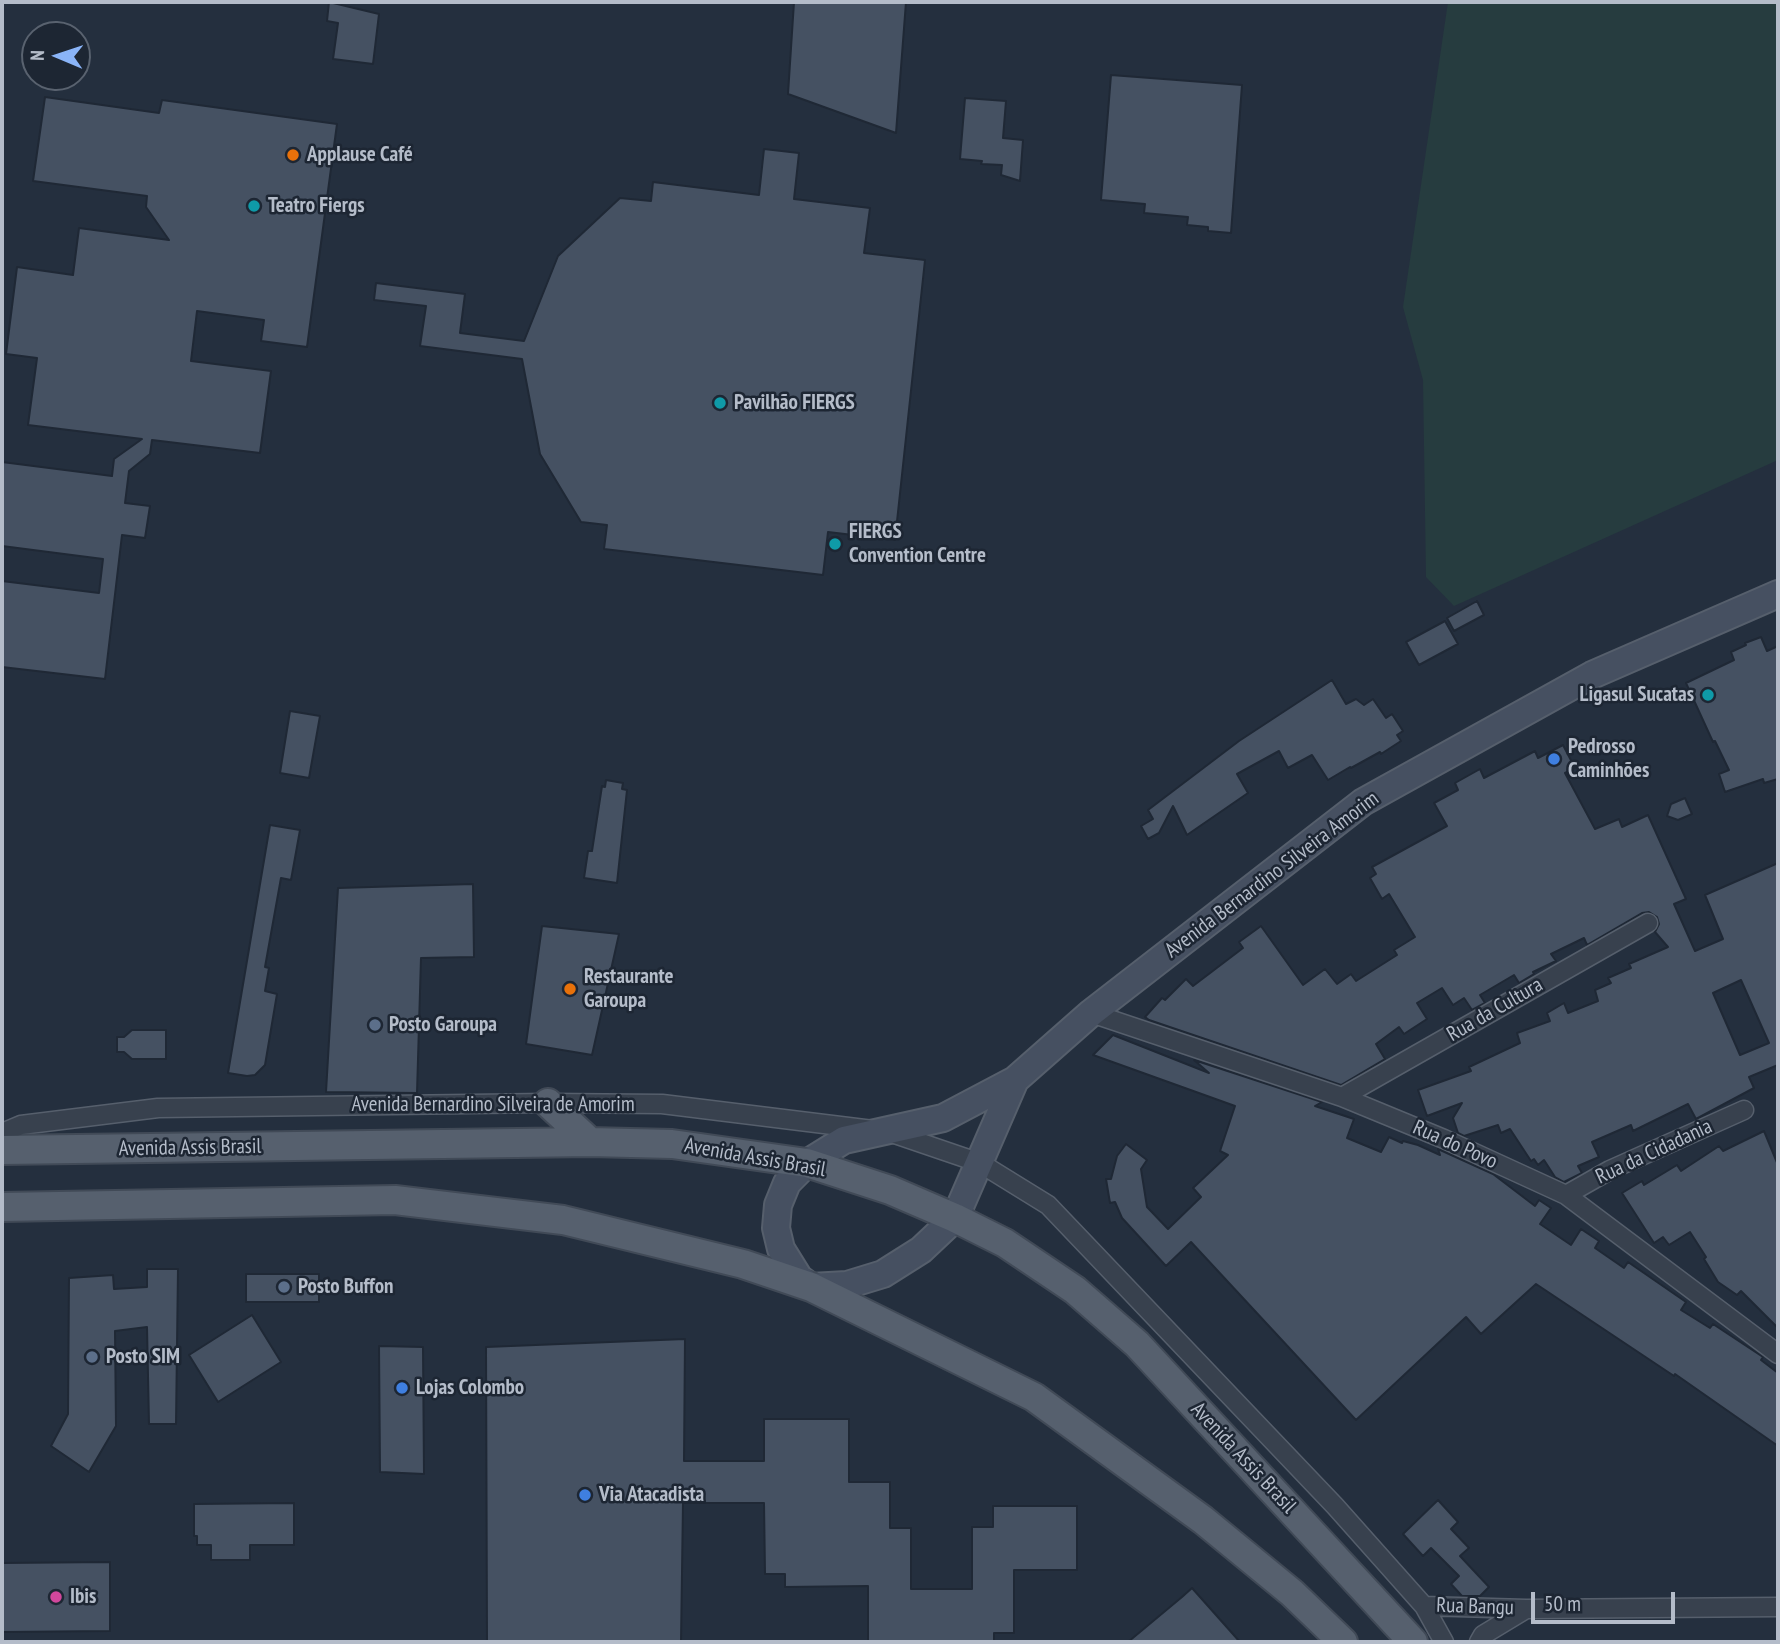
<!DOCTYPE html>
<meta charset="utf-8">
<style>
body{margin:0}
#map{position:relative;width:1780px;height:1644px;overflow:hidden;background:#242f3e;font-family:"PT Sans Narrow",sans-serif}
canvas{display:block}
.frame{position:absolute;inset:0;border:4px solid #b4bcc9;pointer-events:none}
.north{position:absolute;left:21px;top:21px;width:70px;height:70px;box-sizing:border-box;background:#1d2633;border:2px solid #59626f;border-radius:50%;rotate:272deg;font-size:19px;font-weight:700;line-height:28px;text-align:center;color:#b4bcc9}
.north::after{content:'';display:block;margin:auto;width:24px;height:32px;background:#8ab4f8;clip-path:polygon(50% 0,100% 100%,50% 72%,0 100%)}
.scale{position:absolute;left:1531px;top:1592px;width:144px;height:32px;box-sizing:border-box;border:4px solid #b4bcc9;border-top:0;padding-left:9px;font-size:21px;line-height:24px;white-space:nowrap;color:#b4bcc9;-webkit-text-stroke:5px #1d2633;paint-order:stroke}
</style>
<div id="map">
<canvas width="1780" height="1644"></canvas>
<div class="frame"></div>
<div class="north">N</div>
<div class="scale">50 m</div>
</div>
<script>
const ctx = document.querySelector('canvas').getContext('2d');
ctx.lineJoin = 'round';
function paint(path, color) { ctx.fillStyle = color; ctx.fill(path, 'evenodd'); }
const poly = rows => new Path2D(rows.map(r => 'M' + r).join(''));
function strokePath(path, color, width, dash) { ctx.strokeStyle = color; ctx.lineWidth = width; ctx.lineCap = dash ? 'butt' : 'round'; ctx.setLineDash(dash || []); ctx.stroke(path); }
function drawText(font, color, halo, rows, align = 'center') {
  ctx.font = font + ' "PT Sans Narrow",sans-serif'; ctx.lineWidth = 5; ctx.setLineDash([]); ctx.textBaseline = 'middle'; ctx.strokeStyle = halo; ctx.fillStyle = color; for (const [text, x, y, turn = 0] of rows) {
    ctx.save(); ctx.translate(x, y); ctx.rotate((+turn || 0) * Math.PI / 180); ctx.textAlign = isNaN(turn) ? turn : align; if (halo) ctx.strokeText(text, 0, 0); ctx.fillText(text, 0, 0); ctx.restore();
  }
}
paint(poly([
 [1448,2,1778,2,1778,460,1454,606,1426,577,1423,380,1403,307]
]), '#263c3f');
const building = poly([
 [329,2,379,14,373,64,333,59,338,23,327,21,329,2],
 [794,2,906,2,896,133,788,94,794,2],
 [1111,75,1242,85,1231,233,1208,231,1208,227,1187,225,1188,217,1144,213,1145,204,1101,200,1111,75],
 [45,97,159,113,162,100,337,124,307,347,261,341,264,320,197,311,191,361,271,371,260,453,152,440,150,454,129,471,125,503,150,506,145,538,122,535,105,679,2,667,2,581,99,593,103,559,2,546,2,462,112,476,114,459,142,439,28,425,37,358,6,354,17,267,73,275,79,228,169,240,146,207,147,196,33,181,45,97],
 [965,98,1006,101,1003,138,1023,140,1020,181,1001,175,1002,165,981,164,982,161,960,159,965,98],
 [764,149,799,153,794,199,870,208,864,253,925,260,895,540,828,532,823,575,604,549,607,525,581,522,540,454,522,359,420,346,426,306,374,300,376,283,465,294,460,333,524,341,558,256,620,198,651,201,653,182,759,195,764,149],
 [1477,601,1484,615,1454,631,1447,618,1477,601],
 [1445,621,1458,644,1419,665,1406,642,1445,621],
 [1761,637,1767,651,1778,646,1778,779,1764,783,1763,779,1725,792,1719,774,1729,770,1715,741,1713,742,1686,683,1734,660,1731,652,1746,645,1745,643,1761,637],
 [1332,680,1346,704,1356,699,1364,705,1373,699,1386,718,1392,714,1403,731,1397,735,1401,741,1381,754,1380,752,1351,768,1350,767,1328,780,1312,755,1288,768,1279,751,1237,774,1248,793,1187,835,1173,806,1159,833,1148,839,1141,826,1153,819,1148,810,1239,741,1332,680],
 [290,711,320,716,309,778,280,773,290,711],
 [1563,745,1575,768,1565,773,1595,829,1619,819,1622,827,1648,815,1686,899,1674,904,1695,951,1723,939,1705,895,1778,863,1778,1065,1749,1077,1754,1088,1696,1119,1688,1104,1633,1131,1631,1125,1592,1142,1599,1157,1578,1166,1582,1173,1564,1182,1555,1177,1544,1160,1538,1165,1534,1159,1531,1161,1510,1129,1501,1133,1498,1125,1464,1136,1458,1133,1453,1118,1462,1103,1427,1116,1418,1090,1471,1071,1469,1067,1520,1043,1517,1033,1550,1021,1547,1013,1564,1003,1568,1013,1598,1001,1595,990,1611,983,1608,978,1631,968,1629,964,1668,947,1655,932,1659,924,1657,917,1649,912,1642,913,1587,945,1584,938,1551,954,1556,961,1533,972,1534,974,1519,983,1514,975,1480,995,1485,1003,1472,1010,1464,998,1453,1005,1442,988,1417,1003,1427,1019,1404,1034,1399,1027,1376,1044,1385,1059,1341,1085,1149,1020,1145,1017,1162,998,1165,1000,1186,979,1193,986,1243,948,1239,942,1261,926,1303,985,1325,969,1337,984,1351,974,1356,981,1397,955,1394,950,1415,937,1389,894,1382,899,1370,878,1376,874,1372,867,1447,826,1434,803,1458,790,1455,783,1480,769,1484,778,1535,751,1538,758,1563,745],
 [1741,980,1769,1043,1740,1055,1713,993,1741,980],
 [606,780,623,783,622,789,627,790,617,883,584,878,588,851,592,851,602,786,605,787,606,780],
 [1685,798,1692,814,1678,820,1667,816,1671,804,1685,798],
 [270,825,300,830,291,880,281,878,265,967,269,968,265,991,277,994,265,1065,255,1075,247,1076,228,1073,270,825],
 [473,884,474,957,421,958,417,1093,326,1092,338,888,473,884],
 [542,926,619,934,592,1055,526,1044,542,926],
 [132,1030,166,1030,166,1059,132,1059,124,1052,117,1052,117,1037,124,1037,132,1030],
 [1113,1035,1209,1073,1194,1060,1322,1102,1315,1106,1354,1119,1347,1138,1381,1152,1389,1137,1402,1143,1403,1141,1418,1145,1440,1155,1438,1149,1493,1174,1535,1206,1539,1200,1551,1208,1540,1224,1571,1245,1581,1229,1599,1241,1595,1248,1624,1268,1628,1262,1686,1302,1681,1310,1710,1328,1713,1324,1763,1357,1761,1360,1778,1373,1778,1446,1675,1374,1674,1376,1536,1284,1481,1334,1466,1317,1356,1420,1191,1242,1166,1266,1122,1218,1115,1202,1110,1203,1106,1179,1111,1179,1117,1156,1126,1144,1147,1160,1141,1169,1147,1207,1168,1229,1201,1197,1193,1188,1228,1155,1220,1151,1235,1106,1093,1055,1113,1035],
 [1764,1131,1778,1165,1778,1328,1741,1291,1737,1295,1718,1282,1704,1259,1706,1257,1690,1232,1669,1245,1663,1237,1654,1243,1622,1193,1642,1181,1644,1185,1677,1165,1681,1171,1719,1146,1723,1151,1764,1131],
 [147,1269,178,1269,176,1424,149,1424,147,1327,115,1331,116,1426,89,1472,51,1446,68,1414,69,1278,113,1275,114,1289,147,1287,147,1269],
 [246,1274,319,1274,319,1302,246,1302,246,1274],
 [252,1315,281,1362,218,1402,189,1355,252,1315],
 [685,1339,684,1461,764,1461,764,1419,849,1419,849,1482,890,1482,890,1528,911,1528,911,1589,972,1589,972,1527,993,1527,993,1506,1077,1506,1077,1570,1014,1570,1014,1633,994,1633,994,1642,868,1642,868,1586,785,1587,785,1574,765,1574,764,1503,683,1503,681,1642,487,1642,486,1347,685,1339],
 [379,1346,423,1347,424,1474,380,1472,379,1346],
 [1438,1500,1458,1522,1451,1529,1469,1548,1460,1556,1489,1587,1480,1596,1462,1596,1451,1584,1459,1576,1431,1548,1423,1556,1403,1534,1438,1500],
 [294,1503,294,1545,250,1545,250,1560,211,1560,211,1545,197,1545,197,1536,194,1536,194,1504,294,1503],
 [110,1562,110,1631,2,1632,2,1563,110,1562],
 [1192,1588,1240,1642,1128,1642,1182,1597,1192,1588]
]);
paint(building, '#455162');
strokePath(building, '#1f2835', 2);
const street = poly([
 [1091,1013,1342,1097,1444,1139,1566,1195,1778,1354],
 [1342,1097,1648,923],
 [2,1133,21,1125,158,1108,548,1103,662,1104,889,1132,980,1163,1048,1205,1335,1506,1424,1606,1444,1642],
 [1566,1195,1610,1170,1744,1110],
 [1424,1606,1526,1609,1778,1607],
 [1479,1642,1483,1635,1526,1609]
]);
const secondary = poly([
 [1015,1080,955,1218,921,1250,883,1274,847,1285,811,1287,799,1278,781,1249,776,1228,778,1205,787,1183,807,1163,844,1140,943,1118,1015,1080,1091,1013,1363,802,1592,675,1778,594]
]);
const primary = poly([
 [548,1103,590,1142],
 [2,1150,590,1142,672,1144,807,1163,890,1190,955,1218,1005,1243,1075,1290,1137,1344,1413,1642],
 [2,1207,395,1200,563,1220,743,1264,811,1287,1034,1397,1203,1520,1292,1593,1343,1642]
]);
strokePath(street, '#565f6c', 21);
strokePath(secondary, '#565f6c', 30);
strokePath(primary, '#414a57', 32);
strokePath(street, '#38414e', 18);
strokePath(secondary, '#465061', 26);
strokePath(primary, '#56606e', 28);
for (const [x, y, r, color] of [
 [293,155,7,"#e8710a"],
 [254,206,7,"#0f9aa8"],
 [720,403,7,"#0f9aa8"],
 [835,544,7,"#0f9aa8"],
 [1708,695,7,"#0f9aa8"],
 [1554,759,7,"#3f7fe0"],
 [570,989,7,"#e8710a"],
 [375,1025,7,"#5c6f8a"],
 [284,1287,7,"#5c6f8a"],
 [92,1357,7,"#5c6f8a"],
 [402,1388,7,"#3f7fe0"],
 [585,1495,7,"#3f7fe0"],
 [56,1597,7,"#d1479c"]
]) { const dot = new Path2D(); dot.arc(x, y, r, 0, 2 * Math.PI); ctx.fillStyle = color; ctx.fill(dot); strokePath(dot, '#1d2633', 2.5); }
drawText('bold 21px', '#b4bcc9', '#1d2633', [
 ["Applause Café",307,155],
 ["Teatro Fiergs",268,206],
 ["Pavilhão FIERGS",734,403],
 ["FIERGS",849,532],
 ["Convention Centre",849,556],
 ["Ligasul Sucatas",1694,695,"right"],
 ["Pedrosso",1568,747],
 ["Caminhões",1568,771],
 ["Restaurante",584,977],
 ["Garoupa",584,1001],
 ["Posto Garoupa",389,1025],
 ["Posto Buffon",298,1287],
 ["Posto SIM",106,1357],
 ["Lojas Colombo",416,1388],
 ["Via Atacadista",599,1495],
 ["Ibis",70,1597]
], 'left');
drawText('21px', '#b4bcc9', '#1d2633', [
 ["Avenida Bernardino Silveira Amorim",1272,875,-37],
 ["Rua da Cultura",1495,1010,-30],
 ["Avenida Bernardino Silveira de Amorim",493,1105],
 ["Rua do Povo",1455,1145,24],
 ["Avenida Assis Brasil",190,1148,-1],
 ["Rua da Cidadania",1654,1152,-25],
 ["Avenida Assis Brasil",755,1158,10],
 ["Avenida Assis Brasil",1243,1458,47],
 ["Rua Bangu",1475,1607,2]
]);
</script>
